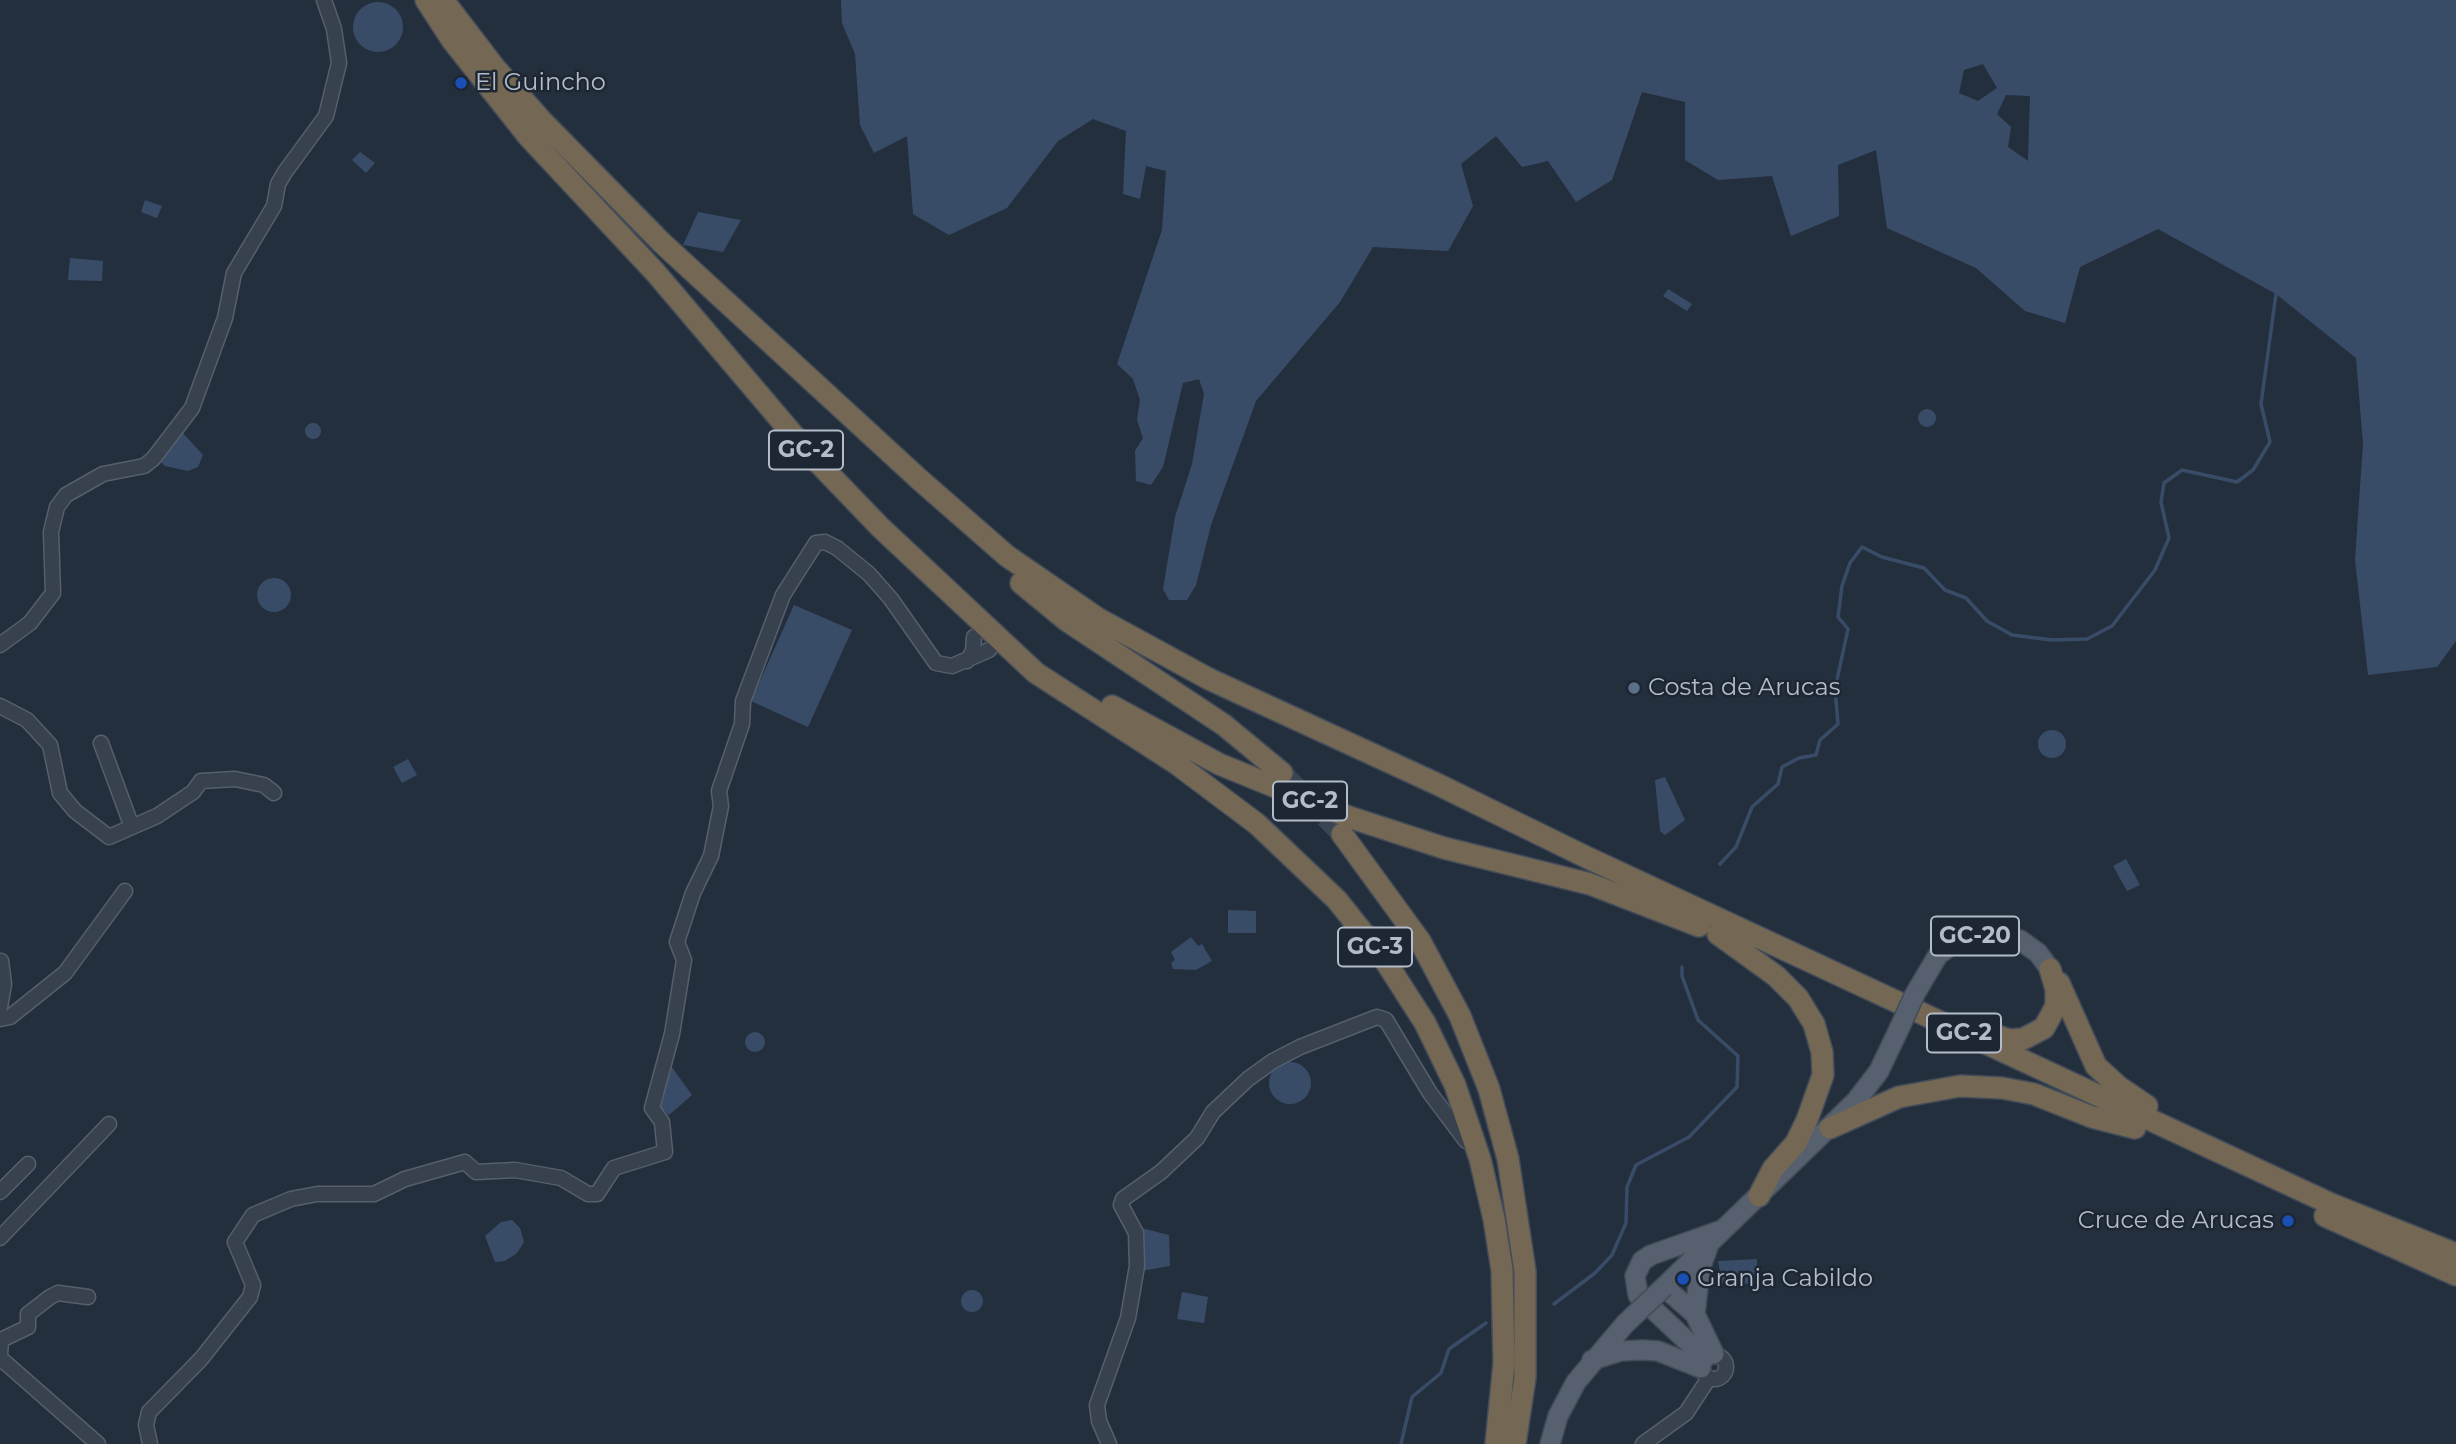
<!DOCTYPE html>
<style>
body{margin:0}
canvas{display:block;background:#242f3e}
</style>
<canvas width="2456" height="1444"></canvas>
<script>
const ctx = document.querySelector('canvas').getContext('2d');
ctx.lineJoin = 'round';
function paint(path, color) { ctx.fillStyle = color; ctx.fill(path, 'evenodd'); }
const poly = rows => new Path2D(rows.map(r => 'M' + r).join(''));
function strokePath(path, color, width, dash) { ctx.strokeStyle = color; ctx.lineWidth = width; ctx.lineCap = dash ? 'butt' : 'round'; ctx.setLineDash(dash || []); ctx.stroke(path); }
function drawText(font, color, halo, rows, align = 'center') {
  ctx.font = font + ' Montserrat,sans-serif'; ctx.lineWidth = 5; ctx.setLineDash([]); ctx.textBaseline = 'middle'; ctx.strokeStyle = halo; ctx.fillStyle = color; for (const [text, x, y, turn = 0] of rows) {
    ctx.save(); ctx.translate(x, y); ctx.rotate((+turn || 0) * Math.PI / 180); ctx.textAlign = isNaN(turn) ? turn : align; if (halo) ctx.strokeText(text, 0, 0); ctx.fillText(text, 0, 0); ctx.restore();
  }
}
paint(poly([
 [841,0,2456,0,2456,641,2437,667,2368,675,2355,560,2363,444,2356,358,2276,294,2158,229,2080,267,2065,323,2025,311,1976,268,1887,228,1876,150,1838,165,1839,216,1791,236,1772,176,1718,180,1685,160,1685,102,1642,92,1612,180,1576,202,1548,161,1522,167,1496,136,1461,164,1473,206,1448,251,1373,247,1340,302,1256,401,1211,525,1196,585,1187,600,1169,600,1163,589,1175,517,1192,464,1204,394,1199,379,1183,383,1163,467,1151,485,1136,481,1135,451,1143,438,1137,420,1140,400,1133,379,1117,364,1162,230,1166,171,1146,166,1140,199,1123,194,1126,131,1093,119,1058,141,1007,208,949,235,913,214,907,136,874,153,860,125,855,54,842,23],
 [1983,64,1997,88,1978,101,1959,93,1964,70],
 [2006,95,2030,96,2028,161,2008,147,2011,127,1997,114],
 '353 27a25 25 0 1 1 50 0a25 25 0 1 1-50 0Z',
 [360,152,375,163,366,173,352,160],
 [145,200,162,206,157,218,141,212],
 [698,212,741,220,723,252,683,245],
 [70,258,103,261,102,281,68,280],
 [1668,289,1692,304,1687,311,1663,296],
 '1918 418a9 9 0 1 1 18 0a9 9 0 1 1-18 0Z',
 '305 431a8 8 0 1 1 16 0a8 8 0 1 1-16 0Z',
 [181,431,203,455,198,467,188,471,165,466,158,459],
 '257 595a17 17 0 1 1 34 0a17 17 0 1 1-34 0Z',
 [794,605,852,630,808,727,751,701],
 '2038 744a14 14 0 1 1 28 0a14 14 0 1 1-28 0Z',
 [408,759,417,775,402,783,393,767],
 [1665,777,1685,820,1665,835,1660,831,1655,780],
 [2126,859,2140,885,2127,891,2113,866],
 [1228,910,1256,911,1256,933,1228,933],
 [1191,937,1198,946,1202,944,1212,961,1196,970,1173,969,1171,963,1175,960,1171,952],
 '745 1042a10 10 0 1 1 20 0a10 10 0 1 1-20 0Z',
 '1269 1083a21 21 0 1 1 42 0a21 21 0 1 1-42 0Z',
 [671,1066,692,1095,669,1115,658,1105],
 [512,1220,520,1228,524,1242,517,1253,505,1261,495,1262,485,1236,501,1222],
 [1141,1228,1169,1235,1170,1266,1141,1271],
 [1757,1259,1757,1284,1722,1283,1718,1261],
 '961 1301a11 11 0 1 1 22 0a11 11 0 1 1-22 0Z',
 [1182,1292,1208,1297,1204,1323,1177,1319]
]), '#394c67');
strokePath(poly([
 [1720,864,1736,847,1752,807,1778,784,1782,767,1799,758,1816,755,1820,740,1838,724,1835,689,1848,629,1838,617,1842,586,1850,563,1862,547,1882,557,1924,568,1945,590,1966,598,1987,621,2012,635,2052,640,2087,639,2112,626,2155,570,2169,538,2161,502,2164,483,2182,470,2237,482,2253,470,2270,442,2261,404,2276,294],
 [1554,1304,1595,1273,1612,1255,1626,1223,1627,1187,1636,1165,1689,1137,1737,1087,1738,1056,1698,1020,1682,976,1682,967],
 [1401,1444,1412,1397,1441,1373,1449,1349,1486,1323]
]), '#394c67', 3.5);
strokePath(poly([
 [1282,773,1342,834]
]), '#3a4453', 21, [21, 10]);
const minor = poly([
 [0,645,30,623,53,593,51,532,57,507,66,495,103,474,144,466,153,459,192,408,225,318,234,273,274,206,278,184,285,172,326,116,339,63,334,29,324,0],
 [967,661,973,651,974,637],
 [0,706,27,720,50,745,60,793,75,811,109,837,157,816,193,792,201,781,235,779,264,785,274,793],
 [101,743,132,827],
 [0,1007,4,984,1,961],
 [0,1019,10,1017,65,973,125,891],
 [0,1192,28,1164],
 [0,1238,109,1124],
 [0,1354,1,1340,28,1327,28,1314,50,1297,58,1293,88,1297],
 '1702 1367a12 12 0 1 1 24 0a12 12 0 1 1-24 0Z',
 [0,1358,98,1444],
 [150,1444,146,1425,149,1412,201,1359,250,1297,253,1285,235,1242,253,1215,291,1199,317,1194,374,1194,405,1179,465,1162,476,1172,515,1170,561,1178,588,1194,597,1194,614,1168,665,1152,662,1122,652,1108,672,1034,684,960,677,942,693,893,711,856,721,806,719,791,742,724,743,701,783,595,816,543,825,542,837,548,869,574,891,599,936,663,952,666,989,650],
 [1109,1444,1099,1421,1097,1405,1128,1318,1137,1266,1136,1233,1121,1205,1123,1199,1161,1172,1197,1138,1213,1112,1248,1079,1273,1061,1300,1047,1377,1017,1386,1020,1430,1093,1466,1141],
 [1643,1444,1686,1413,1709,1378]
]);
const major = poly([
 [1915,994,1938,955,1953,944,1986,933,2020,940,2038,953,2050,969],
 [1695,1314,1700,1269,1708,1247],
 [1714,1354,1695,1314,1664,1287,1856,1101,1879,1071,1899,1029],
 [1705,1358,1638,1295,1635,1276,1642,1261,1651,1255,1719,1231],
 [1592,1360,1621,1351,1643,1350,1658,1351,1701,1368],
 [1550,1444,1558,1416,1576,1382,1625,1324]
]);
const highway = poly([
 [426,0,452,40,528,136,655,272,807,451,880,527,1036,673,1177,764,1257,824,1337,900,1384,959,1425,1023,1455,1085,1480,1159,1494,1219,1502,1270,1504,1363,1496,1444],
 [443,0,495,68,541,120,661,242,920,480,1007,556,1097,618,1209,679,1437,784,1586,857,2331,1204,2456,1254],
 [1021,583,1066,620,1224,725,1282,773],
 [1112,706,1219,764,1349,817,1444,848,1590,884,1699,926],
 [1342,834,1420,941,1460,1016,1489,1089,1508,1159,1525,1271,1525,1378,1515,1444],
 [1718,934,1776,976,1798,998,1814,1024,1822,1052,1823,1075,1807,1120,1796,1143,1773,1169,1759,1196],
 [2059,983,2096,1066,2119,1087,2147,1106],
 [1988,1033,2009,1040,2023,1039,2044,1028,2056,1006,2056,989,2050,969],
 [1830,1128,1899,1097,1960,1086,2002,1088,2034,1094,2092,1117,2135,1128],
 [2325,1216,2456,1275]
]);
strokePath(minor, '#565f6c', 17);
strokePath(major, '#414a57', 22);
strokePath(highway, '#434c59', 24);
strokePath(minor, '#38414e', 14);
strokePath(major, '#56606e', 19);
strokePath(highway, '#746855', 21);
const majorBridge = poly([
 [1899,1029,1915,994],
 [1625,1324,1664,1287]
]);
strokePath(majorBridge, '#414a57', 22, []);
strokePath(majorBridge, '#56606e', 19);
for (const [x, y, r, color] of [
 [461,83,7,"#1a4fb4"],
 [1634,688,7,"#5c6f8a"],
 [2288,1221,7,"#1a4fb4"],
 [1683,1279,7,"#1a4fb4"]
]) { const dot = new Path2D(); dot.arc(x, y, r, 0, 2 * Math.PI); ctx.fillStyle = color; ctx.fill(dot); strokePath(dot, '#1d2633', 2.5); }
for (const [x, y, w] of [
 [806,450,74],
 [1310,801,74],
 [1975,936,88],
 [1375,947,74],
 [1964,1033,74]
]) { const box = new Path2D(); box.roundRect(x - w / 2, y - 19.5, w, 39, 5); ctx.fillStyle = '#1d2633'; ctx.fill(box); strokePath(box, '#b4bcc9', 2); }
drawText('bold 23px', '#b4bcc9', null, [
 ["GC-2",806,450],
 ["GC-2",1310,801],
 ["GC-20",1975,936],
 ["GC-3",1375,947],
 ["GC-2",1964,1033]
]);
drawText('24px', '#b4bcc9', '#1d2633', [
 ["El Guincho",475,83],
 ["Costa de Arucas",1648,688],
 ["Cruce de Arucas",2274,1221,"right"],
 ["Granja Cabildo",1697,1279]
], 'left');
</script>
